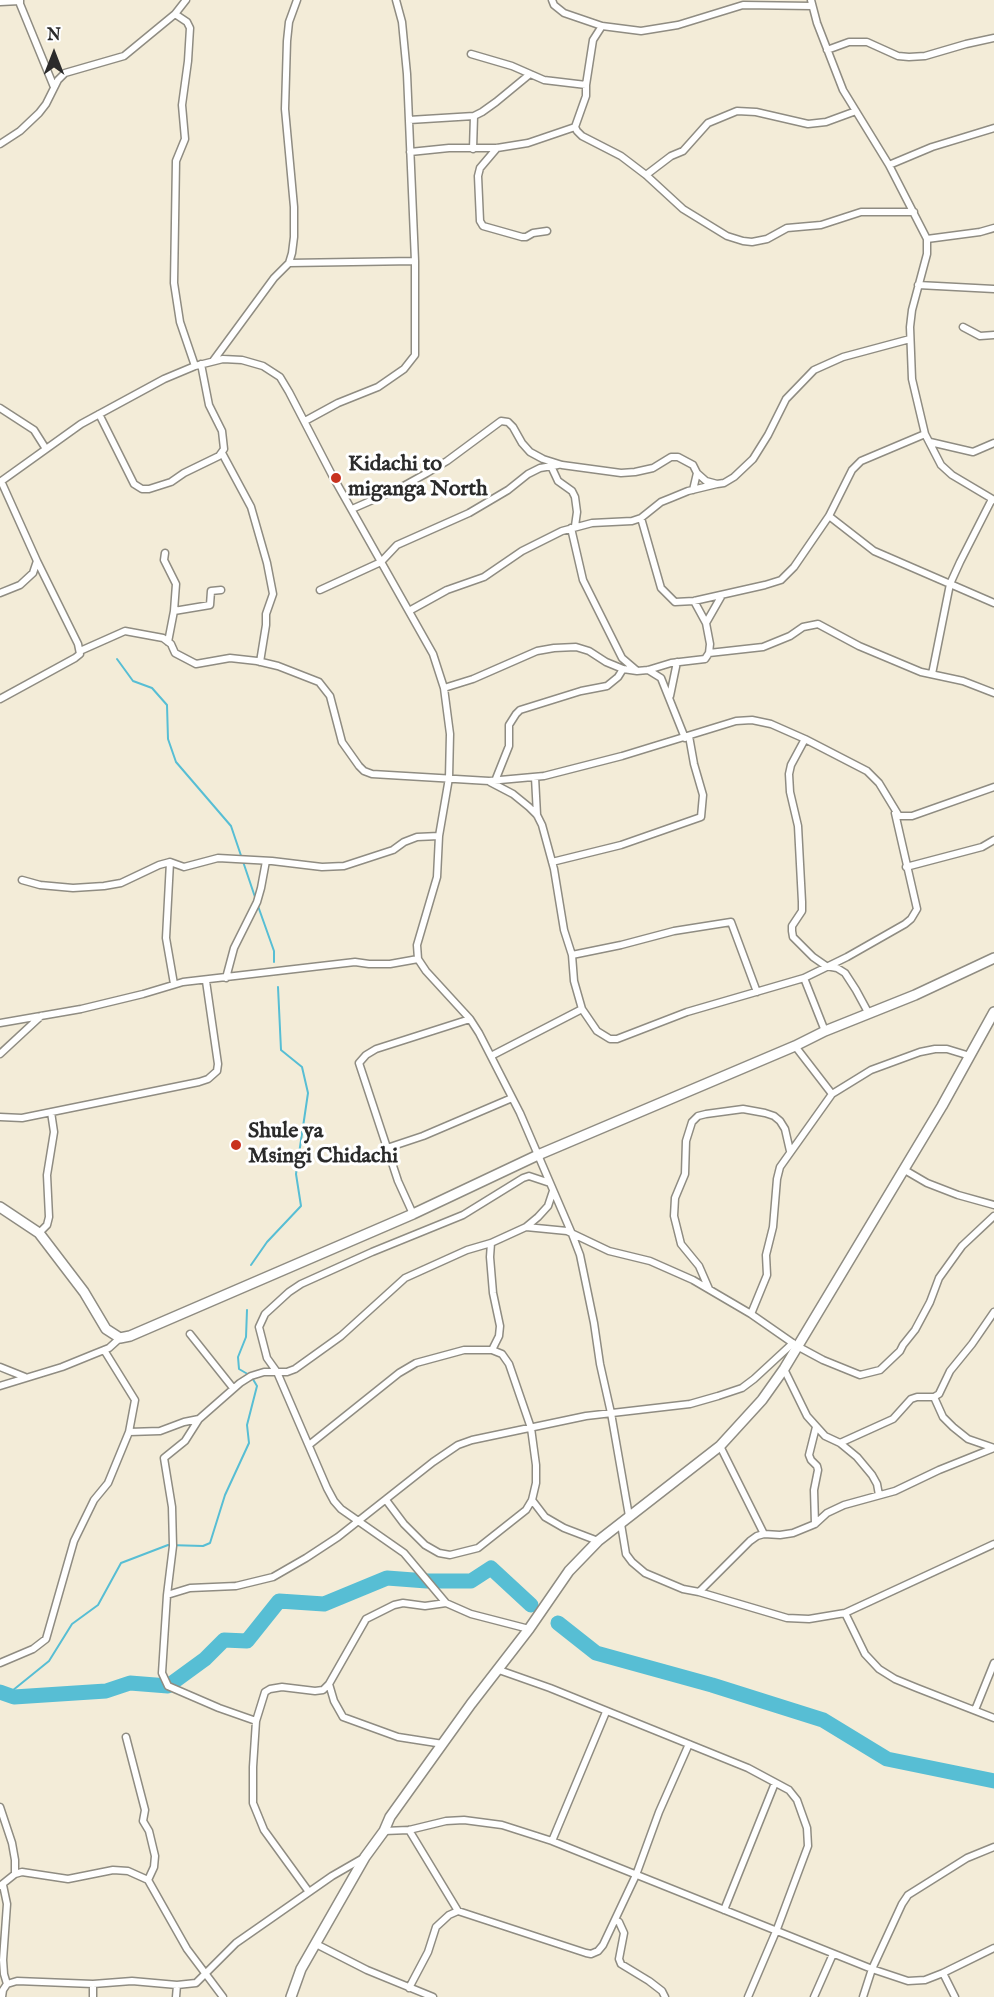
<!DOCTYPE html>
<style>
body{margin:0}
#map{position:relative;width:994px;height:1997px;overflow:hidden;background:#f3ecd8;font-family:"IM FELL English",serif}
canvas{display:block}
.north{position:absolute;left:24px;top:24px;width:60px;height:60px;-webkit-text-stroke:4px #fff;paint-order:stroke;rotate:0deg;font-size:16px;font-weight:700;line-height:24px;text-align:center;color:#2b2b2b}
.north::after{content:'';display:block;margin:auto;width:21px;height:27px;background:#2b2b2b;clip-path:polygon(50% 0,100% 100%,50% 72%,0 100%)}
</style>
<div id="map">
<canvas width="994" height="1997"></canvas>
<div class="north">N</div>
</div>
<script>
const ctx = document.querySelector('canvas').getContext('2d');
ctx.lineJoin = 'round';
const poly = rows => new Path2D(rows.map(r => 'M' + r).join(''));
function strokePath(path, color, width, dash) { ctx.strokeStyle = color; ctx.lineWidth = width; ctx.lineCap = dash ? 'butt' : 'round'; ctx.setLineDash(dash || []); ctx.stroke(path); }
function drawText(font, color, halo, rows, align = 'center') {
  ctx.font = font + ' "IM FELL English",serif'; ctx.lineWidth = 6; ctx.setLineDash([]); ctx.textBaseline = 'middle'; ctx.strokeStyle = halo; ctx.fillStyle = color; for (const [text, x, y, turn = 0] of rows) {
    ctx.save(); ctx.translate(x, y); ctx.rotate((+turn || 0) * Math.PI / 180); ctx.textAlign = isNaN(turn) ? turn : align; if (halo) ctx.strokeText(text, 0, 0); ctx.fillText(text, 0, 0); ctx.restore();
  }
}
strokePath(poly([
 [117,659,133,681,152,688,167,705,168,739,176,762,231,826,256,900],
 [258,906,274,951,274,962],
 [251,1265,267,1242,301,1206,296,1174,308,1093,302,1067,281,1050,278,987],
 [7,1695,49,1661,72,1624,98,1605,121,1563,168,1545,203,1546,210,1543,225,1495,249,1443,247,1425,257,1386,251,1376,239,1369,238,1357,246,1337,247,1310]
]), '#57bed4', 2);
strokePath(poly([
 [558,1623,596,1653,712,1685,823,1720,887,1759,994,1781],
 [0,1692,14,1697,106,1691,130,1683,168,1686,205,1659,224,1640,247,1641,279,1601,324,1604,387,1578,427,1581,471,1581,491,1568,531,1605]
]), '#57bed4', 15);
const street = poly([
 [20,0,20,4,54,87],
 [552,0,554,5,564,13,602,26],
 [811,0,817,23,843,90,889,165,927,239,927,254,912,310,910,327,912,379,925,434,941,465,952,475,994,500],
 [0,2,20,1],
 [175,14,187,22,190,28,188,61,182,105,185,139,176,161,174,283,180,322,195,366],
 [827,50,849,42,867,42,898,56,909,57,925,56,966,44,994,38],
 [471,54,512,66,544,80,586,85,593,40,602,26,641,31,678,25,743,5,812,6],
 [586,85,586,96,575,127,577,131,582,136,621,156,646,175,683,209,727,236,743,241,752,242,767,239,787,228,821,225,861,212,914,212],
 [409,120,474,116,482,112,496,102,530,74],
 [0,144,20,131,39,113,46,104,58,80,65,73,124,56,175,14,186,0],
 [497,148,480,168,478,176,480,221,483,226,522,237,526,237,533,233,547,231],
 [473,149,474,116],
 [410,152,449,148,497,148,528,143,575,127],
 [889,165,932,147,994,128],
 [646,175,671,156,683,151,708,123,737,111,756,112,808,124,826,122,856,111],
 [927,239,980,232,994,228],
 [289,263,415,261],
 [918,285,994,289],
 [963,327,980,336,994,335],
 [213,361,274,278,289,263,292,253,294,237,294,207,285,109,287,41,289,22,297,0],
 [0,408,34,430,46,449],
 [99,414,134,484,142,489,149,489,171,482,184,473,219,456,224,449,222,431,209,405,201,364],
 [305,421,338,403,378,387,404,369,415,355,415,261,407,74,402,22,396,0],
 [930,442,973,452,994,443],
 [222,453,251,507,267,563,273,594,266,614,266,625,260,662],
 [551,466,558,481,572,491,575,497,577,512,575,526],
 [0,482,81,424,164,379,195,366,223,359,242,360,263,366,280,377,289,392,332,475,433,654,444,688,450,734,449,778,439,836,437,877,417,945,418,959,426,971,470,1019,479,1033,520,1113,572,1234,580,1255,594,1323,600,1364,611,1413,629,1516],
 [693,490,697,473],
 [352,509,400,488,427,473,447,461,501,421,508,422,513,427,522,443,530,452,543,459,562,465,621,473,635,472,653,468,671,457,678,457,693,465,697,473,706,481,717,484,724,483,734,477,753,459,768,435,786,399,814,370,843,357,910,339],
 [829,516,874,551,994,603],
 [641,518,661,588,675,602,694,601,765,585,781,580,794,567,829,516,852,470,861,461,925,434],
 [571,528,583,580,622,658,636,670],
 [165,553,164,560,176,584,174,611,168,642],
 [320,590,381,562,397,545,469,513,508,490,528,474,540,468,558,465],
 [0,593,20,585,33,573,37,561,1,481],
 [174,611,210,605,211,591,221,590],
 [409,611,447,590,484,577,522,551,562,531,592,523,632,521,641,518,661,502,671,498,688,491,717,484],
 [706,623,722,595],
 [80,651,125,631,163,638,171,644,175,653,196,664,230,658,257,661,278,666,319,682,330,696,342,742,359,766,364,771,372,774,489,781,544,776,622,756,736,721,752,720,771,724,805,739,867,771,879,783,899,816,912,816,994,787],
 [709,653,763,647,790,636,803,627,818,624,859,646,921,672,963,681,994,693],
 [648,670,661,678,685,738],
 [932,674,950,584,960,562,992,499],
 [444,688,473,679,537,651,554,648,576,647,589,651,606,662,623,669,637,671,648,670,671,663,705,659,709,653,710,644,706,623,694,601],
 [670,696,677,662],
 [0,699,75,658,80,654,78,644,37,561],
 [805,739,791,765,789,774,790,792,798,826,802,902,802,911,792,926,792,931,793,937,813,957,826,966,837,968,845,973,856,990,869,1014],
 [535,777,537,815],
 [495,781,509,746,509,725,516,714,520,710,581,691,607,686,618,677,623,669],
 [490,782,513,794,529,807,537,815,542,825,554,869,564,930,572,955,574,981,582,1009,597,1031,610,1039,617,1039,687,1012,804,978,847,957,905,924,911,919,917,909,895,813],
 [170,862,166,938,174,984],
 [552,862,621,845,701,817,703,795,694,764,689,736],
 [906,867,982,847,994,840],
 [22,880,40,885,73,888,104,886,121,883,159,865,170,862,184,867,218,858,272,861,322,867,344,866,393,850,404,842,417,837,439,836],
 [572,955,621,945,674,931,731,922,757,992],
 [226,978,234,948,257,902,261,888,266,861],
 [804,978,825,1031],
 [0,1023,81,1009,143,994,183,982,355,962,369,964,390,964,418,959],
 [795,1046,832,1094],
 [0,1054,41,1016],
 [491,1056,582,1009],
 [0,1117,22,1118,199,1082,208,1079,217,1071,218,1064,206,981],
 [387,1148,423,1136,512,1098],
 [903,1169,927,1183,958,1195,994,1205],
 [413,1214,398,1181,359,1063,366,1055,376,1049,470,1019],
 [526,1227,567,1231,609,1251,650,1261,693,1280,751,1314,797,1346,823,1360,860,1375,880,1370,900,1351,903,1345,915,1330,930,1302,939,1278,962,1246,994,1216],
 [39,1233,47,1225,49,1217,47,1175,54,1132,51,1112],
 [491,1243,490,1257,493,1293,500,1326,499,1336,492,1350],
 [709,1289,699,1266,681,1244,674,1216,675,1198,685,1174,686,1141,692,1122,698,1116,706,1114,743,1109,765,1113,774,1116,780,1121,785,1129,790,1151],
 [751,1314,767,1275,766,1255,773,1227,777,1179,780,1167,832,1094,871,1070,920,1052,935,1049,947,1049,970,1056],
 [190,1334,233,1388],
 [0,1367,25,1377],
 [784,1369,807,1416,825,1436,840,1443,857,1457,872,1475,877,1484,879,1495],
 [0,1386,62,1367,94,1354,109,1348,120,1338],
 [934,1397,943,1417,953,1427,968,1439,994,1448],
 [129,1432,160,1431,184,1422,199,1419],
 [840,1443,893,1419,911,1399,917,1397,934,1397,939,1394,950,1371,972,1344,994,1312],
 [309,1445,399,1373,416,1363,464,1350,492,1350,502,1354,509,1364,531,1428,536,1465,536,1483,532,1500,526,1510,478,1548,450,1555,439,1553,425,1545,404,1524,386,1500],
 [720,1446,764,1534],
 [532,1500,545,1517,564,1528,598,1541],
 [621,1524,626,1554,632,1562,645,1573,683,1589,699,1592,787,1618,809,1619,845,1613,994,1544],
 [815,1524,814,1490,818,1470,817,1466,811,1460,809,1455,816,1427],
 [699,1592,750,1541,757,1536,764,1534,780,1535,793,1533,815,1524,827,1513,844,1505,895,1491,939,1470,994,1448],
 [167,1595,190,1588,236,1586,273,1577,306,1558,338,1537,433,1462,458,1445,472,1440,586,1416,690,1404,718,1396,742,1388,754,1379,793,1343],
 [845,1613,865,1654,879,1669,895,1679,917,1688,994,1718],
 [529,1629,471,1614,446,1603,404,1553,341,1509,334,1501,327,1488,277,1372,267,1358,259,1327,265,1314,289,1292,301,1284,372,1252,463,1215,523,1178,529,1176,550,1183],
 [0,1663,33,1649,46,1639,74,1541,94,1500,108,1483,129,1432,135,1400,104,1350],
 [499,1670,550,1688,748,1768,789,1790,797,1800,807,1828,808,1846,777,1929,748,1997],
 [329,1684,334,1701,343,1717,398,1737,443,1744],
 [975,1710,994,1663],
 [256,1721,219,1708,168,1686,162,1673,167,1595,173,1546,172,1507,164,1458,185,1441,199,1419,240,1383,251,1376,264,1372,287,1372,295,1369,341,1336,405,1278,467,1250,491,1243,526,1227,538,1217,548,1206,553,1191],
 [126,1737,145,1810,143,1821,149,1831,155,1856,154,1867,148,1880],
 [0,1807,12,1843,15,1860,15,1874],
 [409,1830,458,1911],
 [384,1831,409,1830,446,1821,464,1820,502,1825,552,1841,872,1969,908,1981,925,1980,943,1973,994,1948],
 [552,1841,606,1712],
 [3,1885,7,1904,3,1960,4,1974,7,1984],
 [0,1886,15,1874,22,1872,68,1879,113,1870,128,1871,148,1880,187,1949,223,1997],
 [309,1892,264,1830,253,1803,253,1767,256,1721,265,1692,270,1689,282,1687,315,1691,323,1690,329,1684,366,1619,394,1605,403,1603,425,1606,446,1603],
 [724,1910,775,1783],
 [615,1920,619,1922,624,1933,619,1959,621,1964,649,1981,662,1991,665,1997],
 [316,1944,367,1970,433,1997],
 [943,1973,955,1997],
 [409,1988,428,1952,436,1927,449,1915,458,1911,586,1953,591,1954,598,1951,603,1945,636,1875,659,1812,689,1744],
 [2,1997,3,1990,7,1984,17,1981,93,1984,132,1981,177,1985,196,1983,236,1943,332,1876,365,1857],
 [93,1997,93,1984],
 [176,1997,177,1985],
 [814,1997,833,1954],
 [863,1997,872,1969,902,1904,908,1895,967,1858,994,1847]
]);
const secondary = poly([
 [0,1207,39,1233,84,1292,106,1329,120,1338,130,1336,413,1214,538,1155,795,1046,825,1031,915,995,994,958],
 [291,1997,301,1969,365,1857,384,1831,390,1817,471,1704,529,1629,569,1571,598,1541,720,1446,762,1400,784,1369,942,1106,994,1012]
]);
strokePath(street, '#8f8c82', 9);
strokePath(secondary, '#8f8c82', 12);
strokePath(street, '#fff', 6);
strokePath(secondary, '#fff', 9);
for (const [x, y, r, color] of [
 [336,478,6,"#c8321e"],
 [236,1145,6,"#c8321e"]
]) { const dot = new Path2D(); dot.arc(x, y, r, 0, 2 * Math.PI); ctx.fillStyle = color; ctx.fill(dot); strokePath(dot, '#fff', 2); }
drawText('bold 22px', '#2b2b2b', '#fff', [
 ["Kidachi to",348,465],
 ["miganga North",348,490],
 ["Shule ya",248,1132],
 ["Msingi Chidachi",248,1157]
], 'left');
</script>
